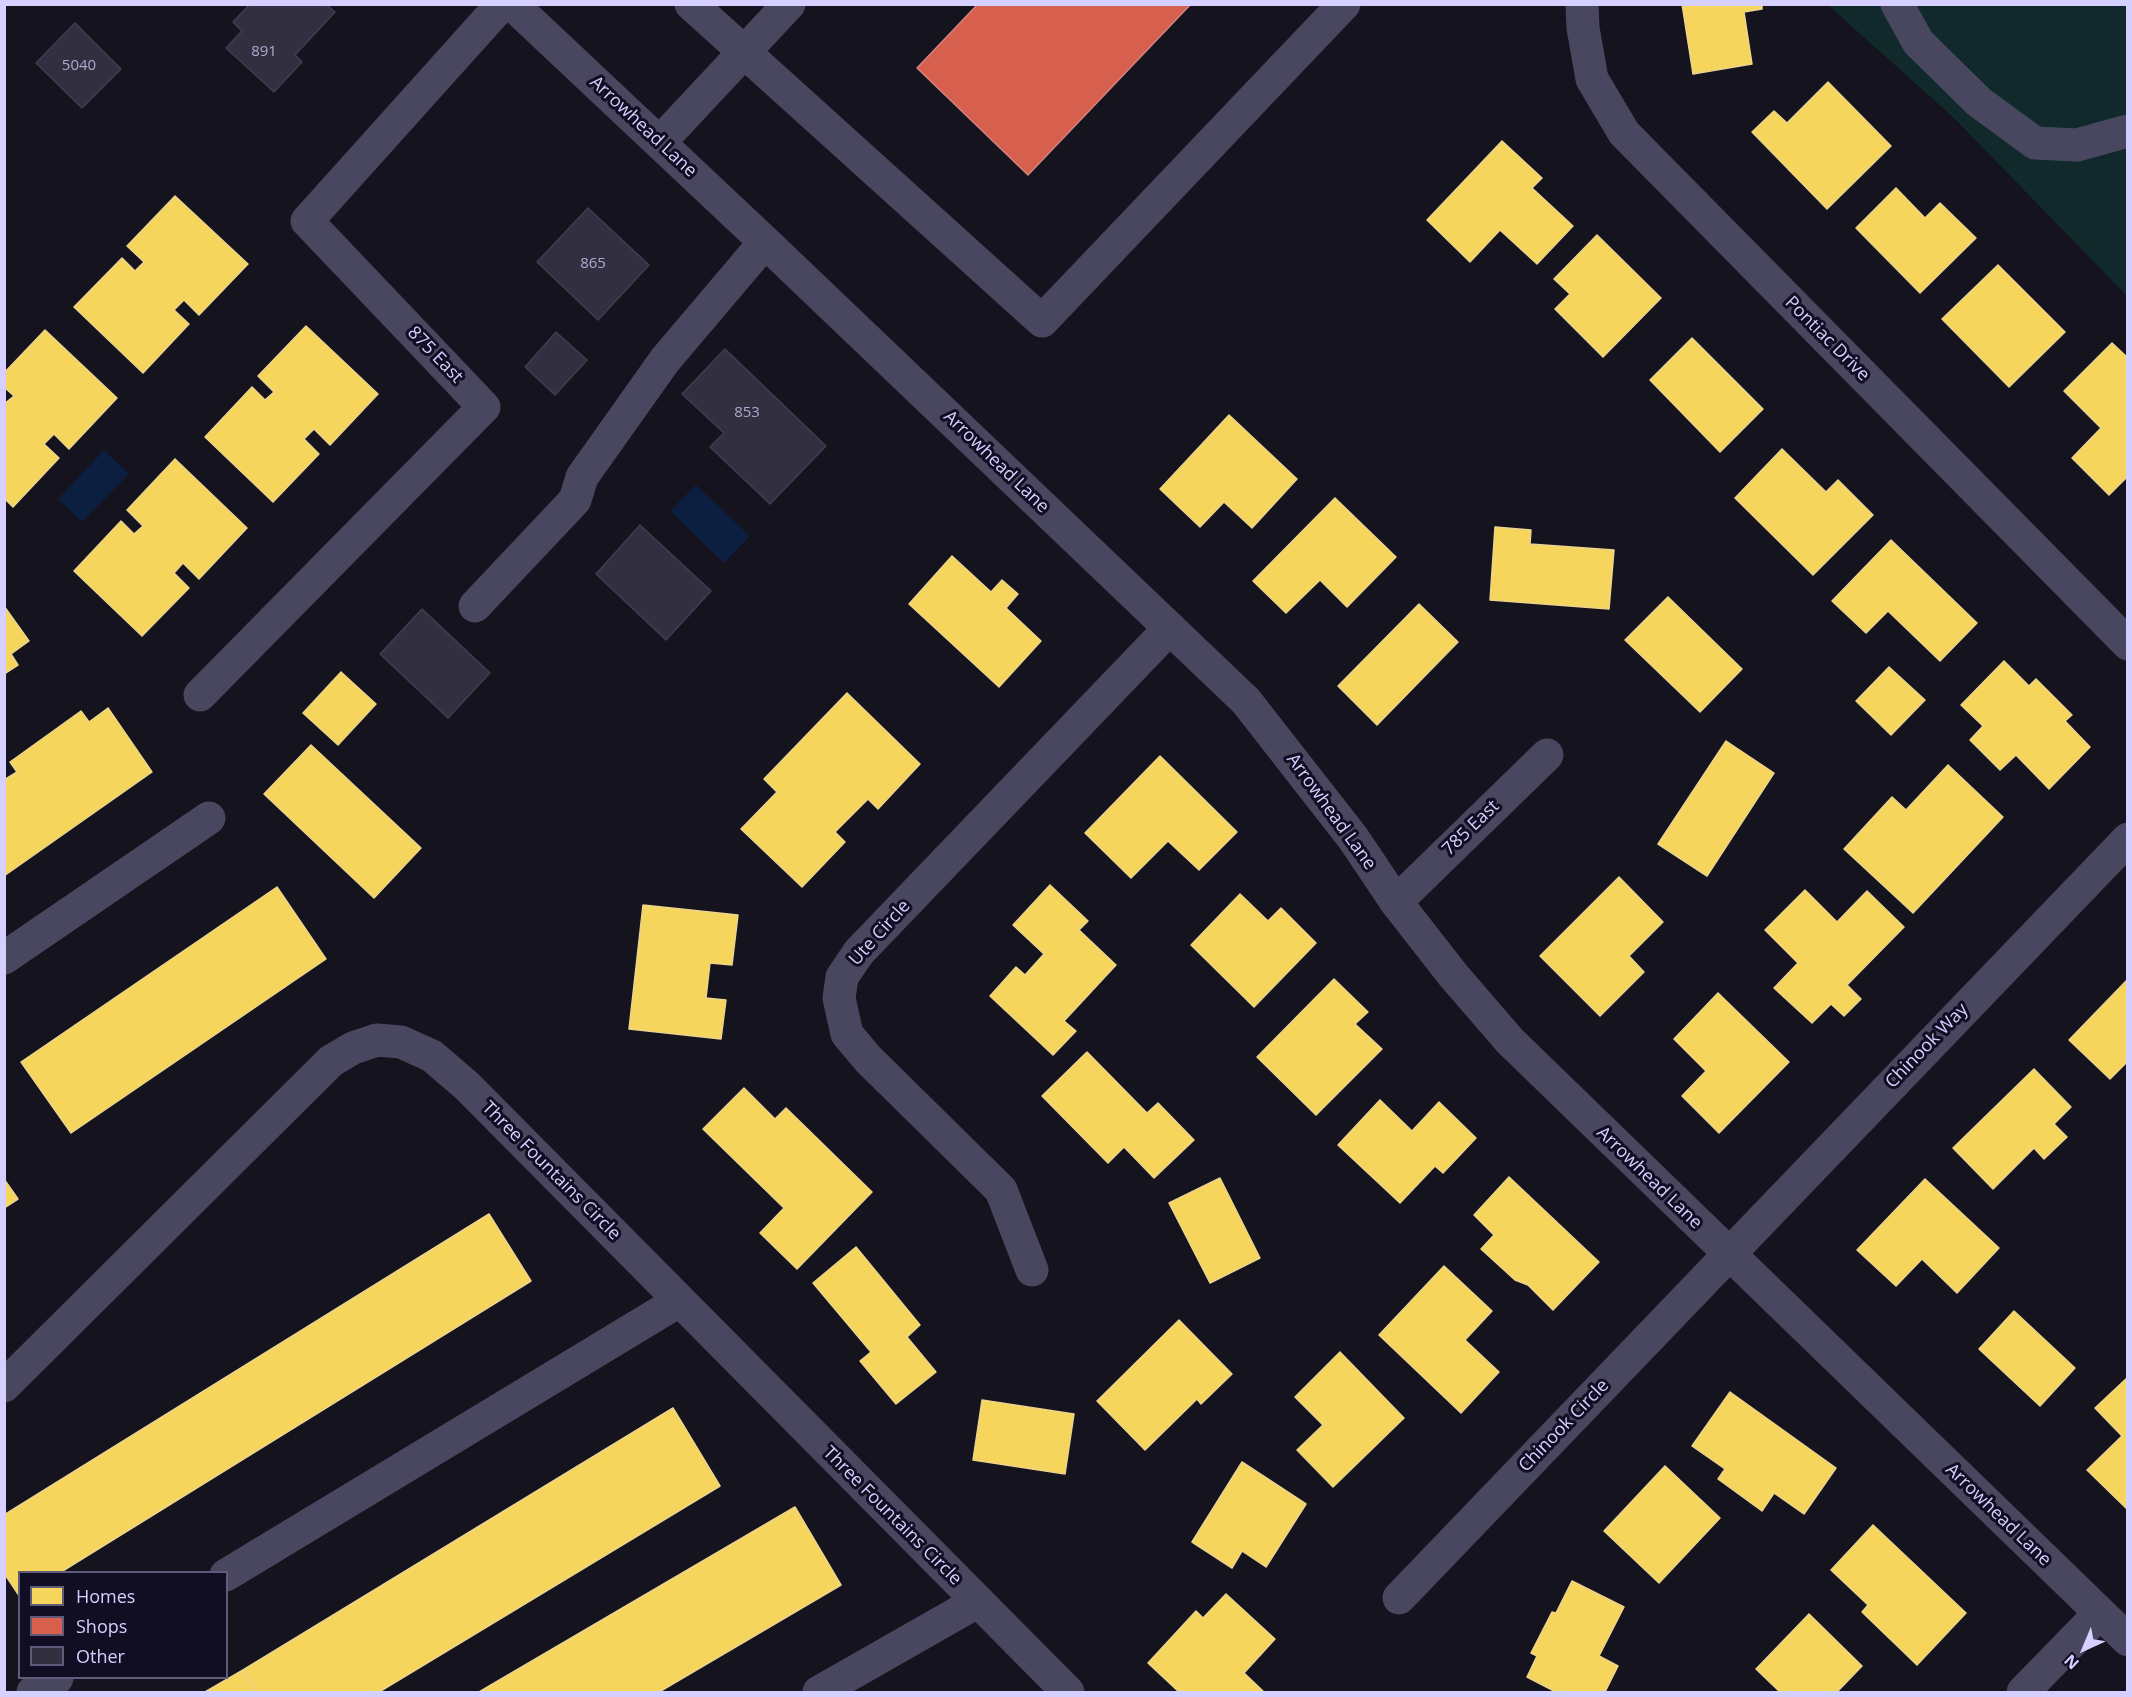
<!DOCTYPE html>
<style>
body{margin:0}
#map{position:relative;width:2132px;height:1697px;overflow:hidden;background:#14131e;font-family:"Open Sans",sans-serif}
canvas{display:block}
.frame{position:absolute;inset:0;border:6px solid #d5d0ff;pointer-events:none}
.legend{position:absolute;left:18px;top:1571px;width:210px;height:108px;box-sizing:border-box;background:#110e23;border:2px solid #5f5c7b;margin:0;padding:8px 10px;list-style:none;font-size:18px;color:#d5d0ff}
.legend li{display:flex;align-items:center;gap:12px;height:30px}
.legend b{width:30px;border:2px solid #5f5c7b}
.north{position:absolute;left:2054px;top:1619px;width:60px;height:60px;-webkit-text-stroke:4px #110e23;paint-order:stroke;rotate:224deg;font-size:16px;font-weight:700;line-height:24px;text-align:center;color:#d5d0ff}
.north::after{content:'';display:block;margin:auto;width:21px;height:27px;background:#d5d0ff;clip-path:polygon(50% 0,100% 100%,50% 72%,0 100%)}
</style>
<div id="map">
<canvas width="2132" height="1697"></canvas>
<div class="frame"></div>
<ul class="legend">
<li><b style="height:16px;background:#f6d55c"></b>Homes</li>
<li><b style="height:16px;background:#d6604d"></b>Shops</li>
<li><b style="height:16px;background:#323040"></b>Other</li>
</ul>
<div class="north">N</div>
</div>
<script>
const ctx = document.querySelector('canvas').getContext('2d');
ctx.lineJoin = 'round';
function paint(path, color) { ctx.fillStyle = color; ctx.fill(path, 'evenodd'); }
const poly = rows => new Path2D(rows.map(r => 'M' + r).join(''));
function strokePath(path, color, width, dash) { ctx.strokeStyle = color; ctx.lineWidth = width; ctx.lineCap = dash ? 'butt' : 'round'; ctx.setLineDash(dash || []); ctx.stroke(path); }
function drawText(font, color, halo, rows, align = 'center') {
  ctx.font = font + ' "Open Sans",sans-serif'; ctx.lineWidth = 6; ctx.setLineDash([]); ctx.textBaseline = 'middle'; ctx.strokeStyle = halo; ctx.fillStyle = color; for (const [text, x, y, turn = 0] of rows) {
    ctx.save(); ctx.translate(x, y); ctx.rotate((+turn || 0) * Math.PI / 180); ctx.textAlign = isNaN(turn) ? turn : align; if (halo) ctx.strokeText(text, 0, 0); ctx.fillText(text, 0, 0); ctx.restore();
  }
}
paint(poly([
 [1828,5,2127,5,2127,296,1955,119]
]), '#11292a');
paint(poly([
 [104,450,129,474,82,522,58,499],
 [696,485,750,536,724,563,670,511]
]), '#0d1f41');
const homes = poly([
 [1682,4,1762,4,1762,9,1744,12,1752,64,1693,74,1682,4],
 [1828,82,1891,146,1827,209,1752,132,1774,111,1787,123,1828,82],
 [1502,141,1542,178,1532,188,1573,226,1537,264,1500,230,1470,262,1427,220,1502,141],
 [1896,188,1925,218,1940,203,1976,238,1920,293,1856,228,1896,188],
 [175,196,248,264,199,315,184,300,174,310,189,324,143,373,74,307,122,258,135,271,144,262,127,246,175,196],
 [1597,235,1661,298,1603,357,1555,309,1570,294,1554,279,1597,235],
 [1998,265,2065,332,2009,387,1942,319,1998,265],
 [306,326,378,394,330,445,314,429,304,439,319,454,273,502,205,437,252,387,265,400,274,392,258,376,306,326],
 [45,330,117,398,69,449,54,434,44,444,59,458,13,507,4,498,4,404,14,396,4,387,4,373,45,330],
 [1692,338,1763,409,1720,452,1650,380,1692,338],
 [2112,343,2128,358,2128,476,2109,495,2072,458,2101,428,2064,391,2112,343],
 [1229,415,1297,479,1252,528,1224,502,1200,527,1160,489,1229,415],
 [1782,449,1826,492,1838,480,1873,515,1813,575,1735,498,1782,449],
 [175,459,247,528,199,579,183,563,174,573,189,588,142,636,74,571,121,521,134,534,143,526,127,510,175,459],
 [1335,498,1396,557,1347,607,1320,580,1286,613,1253,581,1335,498],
 [1495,527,1531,530,1530,544,1614,550,1609,609,1490,600,1495,527],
 [1891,540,1977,623,1940,661,1888,611,1866,633,1832,601,1891,540],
 [952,556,991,592,1002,580,1018,594,1006,608,1041,641,999,687,909,604,952,556],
 [1668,597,1742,669,1700,712,1625,640,1668,597],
 [1419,604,1458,642,1377,725,1338,686,1419,604],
 [4,606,29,641,11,654,18,665,4,674,4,606],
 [2004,661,2029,686,2036,679,2072,715,2065,721,2090,747,2049,789,2016,755,2000,770,1970,740,1983,726,1961,705,2004,661],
 [1889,667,1925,700,1891,735,1856,701,1889,667],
 [341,672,376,704,338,745,303,713,341,672],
 [847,693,920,764,878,809,868,799,835,832,845,842,802,887,741,829,777,792,764,779,847,693],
 [108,708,152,772,4,876,4,780,17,772,10,762,81,711,89,722,108,708],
 [1726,741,1774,773,1707,876,1658,844,1726,741],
 [311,745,421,848,374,898,264,794,311,745],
 [1160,756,1237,832,1199,870,1168,841,1131,878,1085,833,1160,756],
 [1948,765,2003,817,1913,913,1844,849,1892,797,1906,810,1948,765],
 [1619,877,1663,922,1629,956,1644,972,1600,1016,1540,956,1619,877],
 [1050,885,1088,921,1079,930,1116,965,1064,1021,1076,1031,1053,1055,990,996,1016,967,1025,975,1044,954,1013,925,1050,885],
 [277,887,326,959,71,1133,21,1062,277,887],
 [1805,890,1837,922,1867,891,1904,927,1847,985,1861,999,1844,1016,1831,1004,1812,1023,1774,988,1798,963,1765,930,1805,890],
 [1240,894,1268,921,1281,908,1316,943,1254,1007,1191,945,1240,894],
 [643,905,738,915,732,965,710,963,706,998,726,1000,721,1039,629,1029,643,905],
 [1334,979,1368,1012,1355,1024,1382,1049,1316,1115,1257,1057,1334,979],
 [2128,979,2128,1061,2110,1079,2069,1040,2128,979],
 [1718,993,1789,1062,1719,1133,1682,1096,1706,1071,1674,1039,1718,993],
 [1087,1052,1147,1113,1158,1103,1194,1140,1154,1178,1124,1147,1108,1163,1042,1096,1087,1052],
 [2034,1069,2071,1107,2054,1124,2067,1137,2044,1159,2034,1148,1993,1189,1953,1148,2034,1069],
 [744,1088,775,1119,786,1108,872,1192,797,1269,760,1233,784,1208,703,1129,744,1088],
 [1380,1100,1412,1131,1439,1102,1476,1138,1443,1173,1435,1166,1400,1203,1338,1145,1380,1100],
 [1509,1177,1599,1262,1553,1310,1528,1285,1515,1280,1481,1249,1494,1235,1474,1215,1509,1177],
 [1220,1178,1260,1258,1210,1283,1169,1203,1220,1178],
 [4,1179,18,1199,4,1208,4,1179],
 [1925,1179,1999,1248,1957,1293,1922,1259,1896,1286,1857,1250,1925,1179],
 [489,1214,531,1281,61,1572,20,1572,20,1597,4,1573,4,1515,489,1214],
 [856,1247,920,1325,907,1337,936,1372,896,1404,860,1361,871,1352,813,1283,856,1247],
 [1444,1266,1492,1311,1465,1340,1499,1372,1461,1413,1379,1335,1444,1266],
 [2014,1311,2075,1368,2040,1406,1979,1349,2014,1311],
 [1179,1320,1232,1374,1201,1404,1197,1399,1145,1450,1097,1401,1179,1320],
 [1340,1352,1404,1418,1333,1487,1297,1450,1323,1425,1295,1397,1340,1352],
 [2128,1377,2128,1510,2087,1470,2122,1436,2095,1408,2128,1377],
 [1730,1392,1836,1468,1804,1514,1774,1493,1762,1511,1718,1479,1725,1469,1692,1446,1730,1392],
 [982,1400,1074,1414,1065,1474,973,1460,982,1400],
 [673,1408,720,1486,379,1692,257,1692,243,1670,673,1408],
 [1242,1462,1306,1504,1266,1567,1242,1551,1232,1568,1192,1542,1242,1462],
 [1665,1466,1720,1518,1659,1583,1604,1531,1665,1466],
 [795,1507,841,1585,659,1692,479,1692,795,1507],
 [1873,1525,1966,1613,1917,1665,1862,1612,1868,1605,1831,1570,1873,1525],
 [1572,1581,1624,1607,1599,1656,1618,1666,1605,1692,1556,1692,1527,1677,1537,1656,1531,1653,1552,1612,1556,1613,1572,1581],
 [1226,1594,1275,1639,1244,1673,1264,1692,1179,1692,1148,1663,1196,1611,1203,1618,1226,1594],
 [1809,1614,1862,1666,1837,1692,1780,1692,1756,1669,1809,1614],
 [243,1670,257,1692,205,1692,243,1670]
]);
paint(homes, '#f6d55c');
strokePath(homes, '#ecd48d', 1.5);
const shops = poly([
 [978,4,1191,4,1028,175,917,68,978,4]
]);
paint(shops, '#d6604d');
strokePath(shops, '#d68282', 1.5);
const building = poly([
 [250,4,326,4,335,12,295,55,302,62,274,92,226,48,242,31,233,22,250,4],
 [75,23,121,69,82,108,36,63,75,23],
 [588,208,649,265,598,320,537,262,588,208],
 [556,332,587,360,555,395,525,367,556,332],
 [725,349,826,446,770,504,710,447,724,433,682,394,725,349],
 [640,525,711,591,666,640,596,574,640,525],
 [422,609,490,673,448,718,380,654,422,609]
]);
paint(building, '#323040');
strokePath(building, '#403d51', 1.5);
strokePath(poly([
 [512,4,765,242,1246,701,1353,838,1396,902,1453,975,1510,1041,2128,1640],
 [691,4,1042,321,1344,4],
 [1582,4,1583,28,1592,79,1624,133,2128,644],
 [1897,4,1918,42,1979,102,2035,143,2077,145,2128,131],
 [660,142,789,4],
 [475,606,575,500,582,477,665,360,765,242],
 [200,695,484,407,307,221,502,4],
 [1396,902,1547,755],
 [4,958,209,818],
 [1032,1270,1001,1190,868,1059,847,1034,839,998,842,977,859,952,1170,628],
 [4,1386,331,1061,353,1048,377,1040,401,1042,432,1056,467,1086,1068,1692],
 [226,1575,679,1301],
 [1399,1598,2128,839],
 [33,1692,57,1678],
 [819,1692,977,1602],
 [2023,1692,2100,1613]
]), '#48475f', 33);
drawText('15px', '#aca8cf', null, [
 ["891",264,52],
 ["5040",79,66],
 ["865",593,264],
 ["853",747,413]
]);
drawText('18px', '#d5d0ff', '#110e23', [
 ["Arrowhead Lane",643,127,43],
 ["Pontiac Drive",1827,339,45],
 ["875 East",435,355,46],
 ["Arrowhead Lane",996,462,44],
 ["Arrowhead Lane",1331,812,54],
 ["785 East",1471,828,-44],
 ["Ute Circle",880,933,-48],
 ["Chinook Way",1927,1046,-46],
 ["Three Fountains Circle",551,1171,45],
 ["Arrowhead Lane",1649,1178,44],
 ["Chinook Circle",1564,1426,-46],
 ["Arrowhead Lane",1998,1515,44],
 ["Three Fountains Circle",892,1516,45]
]);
</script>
